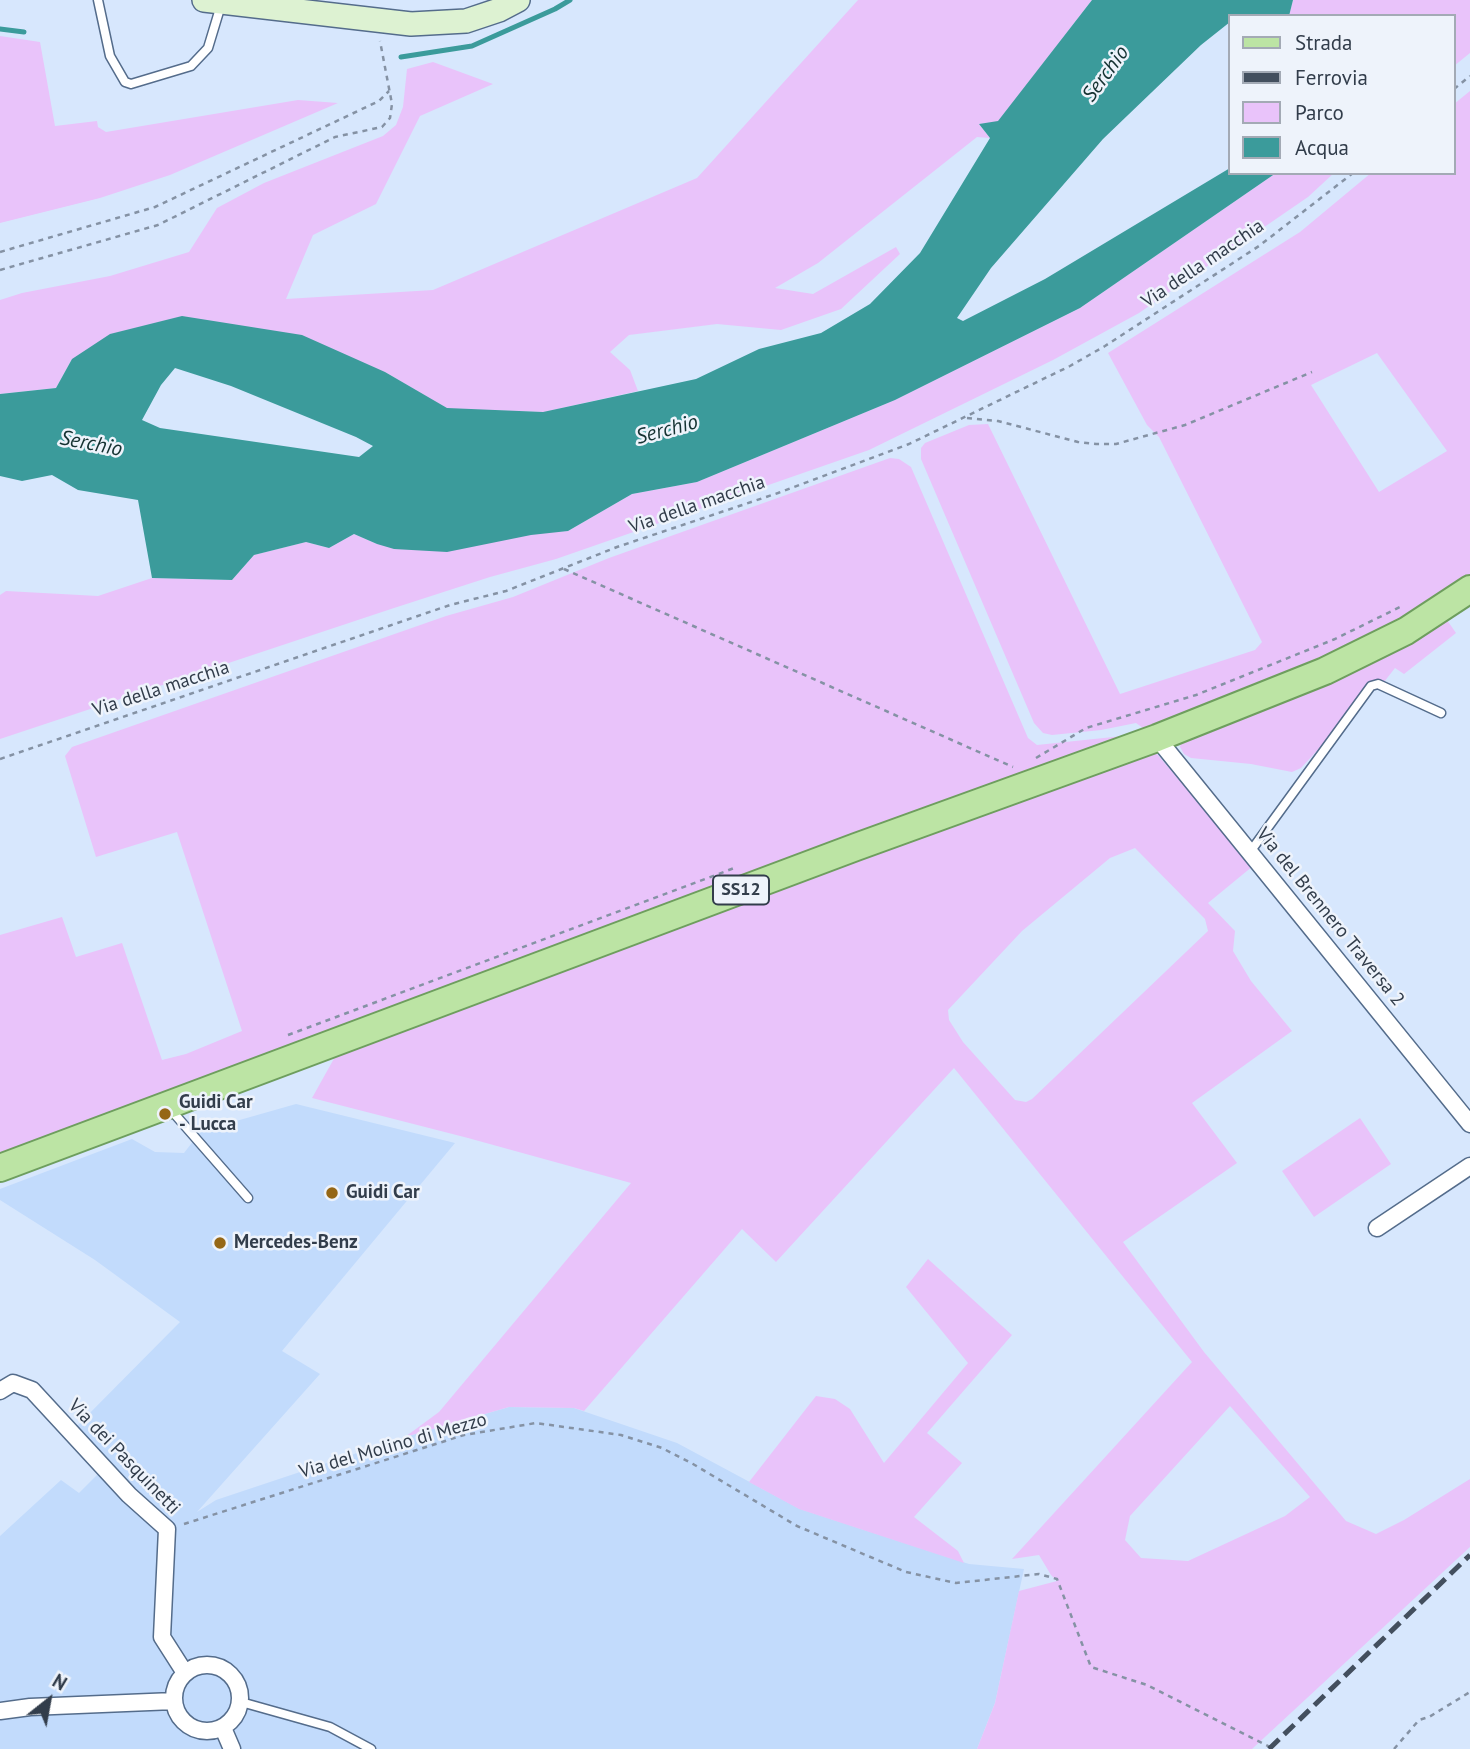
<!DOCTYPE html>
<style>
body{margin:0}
#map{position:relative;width:1470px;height:1749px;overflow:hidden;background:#d7e7fd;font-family:"PT Sans",sans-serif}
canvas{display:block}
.legend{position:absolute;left:1228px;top:14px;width:228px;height:161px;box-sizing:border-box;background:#eef3fb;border:2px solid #a3aab5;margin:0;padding:9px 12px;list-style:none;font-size:21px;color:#323d4b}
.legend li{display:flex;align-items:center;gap:14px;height:35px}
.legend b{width:35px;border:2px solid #a3aab5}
.north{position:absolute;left:14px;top:1665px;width:70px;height:70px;-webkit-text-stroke:5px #eef3fb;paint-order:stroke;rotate:31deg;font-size:19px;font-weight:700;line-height:28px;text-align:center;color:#323d4b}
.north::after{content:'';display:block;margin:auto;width:24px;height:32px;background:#323d4b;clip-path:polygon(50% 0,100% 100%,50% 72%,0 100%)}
</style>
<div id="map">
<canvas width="1470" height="1749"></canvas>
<ul class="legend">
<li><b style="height:9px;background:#bce4a4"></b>Strada</li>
<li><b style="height:9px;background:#434f5e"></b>Ferrovia</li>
<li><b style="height:19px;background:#e9c3fa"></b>Parco</li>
<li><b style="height:19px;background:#3b9b9b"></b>Acqua</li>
</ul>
<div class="north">N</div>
</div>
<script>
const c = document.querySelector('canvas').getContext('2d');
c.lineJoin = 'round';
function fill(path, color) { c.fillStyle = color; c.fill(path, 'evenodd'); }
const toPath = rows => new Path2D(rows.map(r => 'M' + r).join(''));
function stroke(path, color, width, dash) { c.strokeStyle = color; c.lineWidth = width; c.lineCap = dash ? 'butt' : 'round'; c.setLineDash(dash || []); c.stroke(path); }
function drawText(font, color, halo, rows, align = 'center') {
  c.font = font + ' "PT Sans",sans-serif'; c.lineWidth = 5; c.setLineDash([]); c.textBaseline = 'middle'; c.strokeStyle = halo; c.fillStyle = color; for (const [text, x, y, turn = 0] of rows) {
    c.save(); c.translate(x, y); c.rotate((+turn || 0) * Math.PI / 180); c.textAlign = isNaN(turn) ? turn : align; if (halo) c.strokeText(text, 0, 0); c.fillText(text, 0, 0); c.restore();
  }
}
const built = toPath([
 [296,1104,455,1143,282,1351,320,1374,197,1512,216,1500,405,1437,509,1407,574,1408,677,1443,800,1509,969,1564,1024,1569,995,1703,977,1749,0,1749,0,1536,61,1480,79,1493,107,1465,74,1429,180,1322,95,1260,0,1200,0,1189,132,1139,155,1152,184,1153,201,1131]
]);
const green = toPath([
 [858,0,1092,0,998,122,979,124,990,138,977,137,818,263,775,288,813,294,896,247,900,254,841,309,781,330,717,324,629,335,610,352,630,370,638,391,544,412,447,409,385,372,72,359,56,388,0,394,0,300,22,293,110,276,189,252,217,208,264,183,383,136,396,125,403,107,407,69,433,62,493,84,420,116,376,204,313,235,286,299,433,290,697,178],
 [1293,0,1470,0,1470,53,1454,66,1454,16,1289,16],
 [0,36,40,42,55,126,97,121,98,127,106,132,298,100,338,103,170,175,100,198,0,223],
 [1470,91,1470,578,1397,623,1313,664,1153,728,1143,728,1136,723,1101,730,1052,735,1043,733,1034,723,921,459,921,448,925,443,969,425,988,424,1120,694,1255,650,1262,642,1159,437,1147,425,1108,353,1300,232,1371,173,1454,173,1454,104],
 [1377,353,1447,451,1379,492,1311,385],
 [1276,173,1334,173,1308,197,1139,313,1053,360,869,450,556,559,490,577,394,608,0,739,0,595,6,591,98,596,152,578,232,580,254,555,306,542,329,548,354,534,377,544,568,531,632,494,697,482,895,400,1080,308],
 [890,458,899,459,911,467,1028,738,1037,745,1132,735,0,1155,0,935,62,917,76,957,122,943,162,1060,186,1054,242,1031,177,832,96,857,65,756,72,747,446,616,513,597,609,558],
 [1447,620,1456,633,1404,674,1395,668,1384,682,1373,683,1362,691,1338,728,1301,768,1292,772,1251,764,1191,758,1184,754,1180,747,1181,741],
 [1149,750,1156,753,1253,866,1208,903,1235,931,1233,951,1251,981,1292,1031,1192,1103,1237,1163,1123,1242,1204,1352,1346,1521,1376,1534,1404,1520,1470,1479,1470,1547,1252,1749,977,1749,995,1703,1019,1591,1057,1581,1051,1575,1039,1555,1012,1559,1192,1362,954,1068,776,1262,742,1229,584,1411,574,1408,509,1407,405,1437,439,1412,631,1183,468,1138,312,1098,336,1055],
 [1135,848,1205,919,1208,931,1032,1099,1026,1102,1015,1100,963,1042,949,1020,948,1010,1022,931,1110,858],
 [1230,1406,1310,1497,1285,1516,1188,1561,1141,1558,1125,1540,1130,1516],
 [1360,1118,1391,1164,1314,1217,1282,1171],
 [928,1259,1012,1335,927,1433,962,1463,914,1517,958,1551,964,1563,799,1509,749,1482,816,1396,835,1399,850,1409,884,1463,968,1363,906,1287]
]);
const water = toPath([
 [1092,0,1293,0,1289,16,1230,16,1230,22,1201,45,1103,139,991,268,957,318,963,321,1045,279,1230,168,1230,173,1276,173,1080,308,895,400,697,482,632,494,568,531,531,535,447,552,394,549,377,544,354,534,329,548,306,542,254,555,232,580,152,578,138,500,78,490,52,475,22,481,0,476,0,394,56,388,72,359,110,334,182,316,302,335,385,372,447,408,543,412,696,379,759,349,821,333,870,304,920,253,990,138,979,124,998,121],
 [175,368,231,386,356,437,373,446,359,457,160,428,142,420,161,385]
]);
const stream = toPath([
 [0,29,24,32],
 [401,57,472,46,555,9,570,0]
]);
const path = toPath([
 [1454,89,1470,76],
 [0,252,155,207,379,101,389,91],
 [0,270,158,225,335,137,382,127,390,118,392,104,380,41],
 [967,418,998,421,1078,442,1096,444,1116,444,1185,425,1312,372],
 [564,569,1013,767],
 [1036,758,1086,728,1196,695,1335,639,1400,607],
 [0,759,450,605,506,591,617,547,778,493,909,444,1070,366,1105,346,1259,246,1353,173],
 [288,1035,737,867],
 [184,1524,464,1435,536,1423,621,1435,662,1448,693,1464,797,1526,906,1572,956,1583,1039,1574,1057,1579,1091,1667,1147,1685,1274,1749],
 [1394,1749,1419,1720,1429,1717,1470,1692]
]);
const service = toPath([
 [98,0,110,56,125,82,131,84,191,66,208,48,221,5],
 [1250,852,1371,686,1378,684,1441,713],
 [171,1110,248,1198],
 [241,1702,330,1727,371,1749]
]);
const minor = toPath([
 [1157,738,1470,1124],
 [1377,1228,1470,1166],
 [0,1391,13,1383,32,1390,129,1495,167,1529,162,1637,185,1673],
 '174 1698a33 33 0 1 1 66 0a33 33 0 1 1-66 0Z',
 [0,1711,30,1707,174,1701],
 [223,1728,232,1749]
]);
const secondary = toPath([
 [204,0,411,24,466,21,499,10,518,0]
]);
const primary = toPath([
 [0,1168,856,847,1157,738,1325,671,1406,631,1470,589]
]);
const rail = toPath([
 [1269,1749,1470,1555]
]);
const markers = [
 [165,1114,7,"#956716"],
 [332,1193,7,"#956716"],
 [220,1243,7,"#956716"]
];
const shields = [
 [741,890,56]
];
const shieldNames = [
 ["SS12",741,890]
];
const streetNames = [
 ["Via della macchia",1203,264,-34],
 ["Via della macchia",697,505,-19],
 ["Via della macchia",161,689,-18],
 ["Via del Brennero Traversa 2",1330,917,51],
 ["Via del Molino di Mezzo",393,1446,-16],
 ["Via dei Pasquinetti",124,1457,46]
];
const poiNames = [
 ["Guidi Car",179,1103],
 ["- Lucca",179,1125],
 ["Guidi Car",346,1193],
 ["Mercedes-Benz",234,1243]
];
const waterNames = [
 ["Serchio",1106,74,-54],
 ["Serchio",667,430,-15],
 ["Serchio",91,444,11]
];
fill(built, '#c2dbfc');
fill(green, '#e9c3fa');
fill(water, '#3b9b9b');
stroke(stream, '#3b9b9b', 5);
stroke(service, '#546c8b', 11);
stroke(minor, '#546c8b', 19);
stroke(secondary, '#546c8b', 26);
stroke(primary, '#6e9e5e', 30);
stroke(path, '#8592a4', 2.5, [5, 5]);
stroke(service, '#fff', 8);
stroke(minor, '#fff', 16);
stroke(secondary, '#ddf2d2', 23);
stroke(primary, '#bce4a4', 26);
stroke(rail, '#434f5e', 5, [14, 7]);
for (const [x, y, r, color] of markers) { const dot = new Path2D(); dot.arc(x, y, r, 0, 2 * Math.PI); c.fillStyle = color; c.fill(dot); stroke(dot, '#eef3fb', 2.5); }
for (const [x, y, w] of shields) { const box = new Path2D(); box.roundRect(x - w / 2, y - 14.5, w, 29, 5); c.fillStyle = '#eef3fb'; c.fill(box); stroke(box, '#323d4b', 2); }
drawText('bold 18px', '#323d4b', null, shieldNames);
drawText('19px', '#323d4b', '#eef3fb', streetNames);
drawText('bold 19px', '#323d4b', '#eef3fb', poiNames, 'left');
drawText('italic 21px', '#153232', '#eef3fb', waterNames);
</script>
